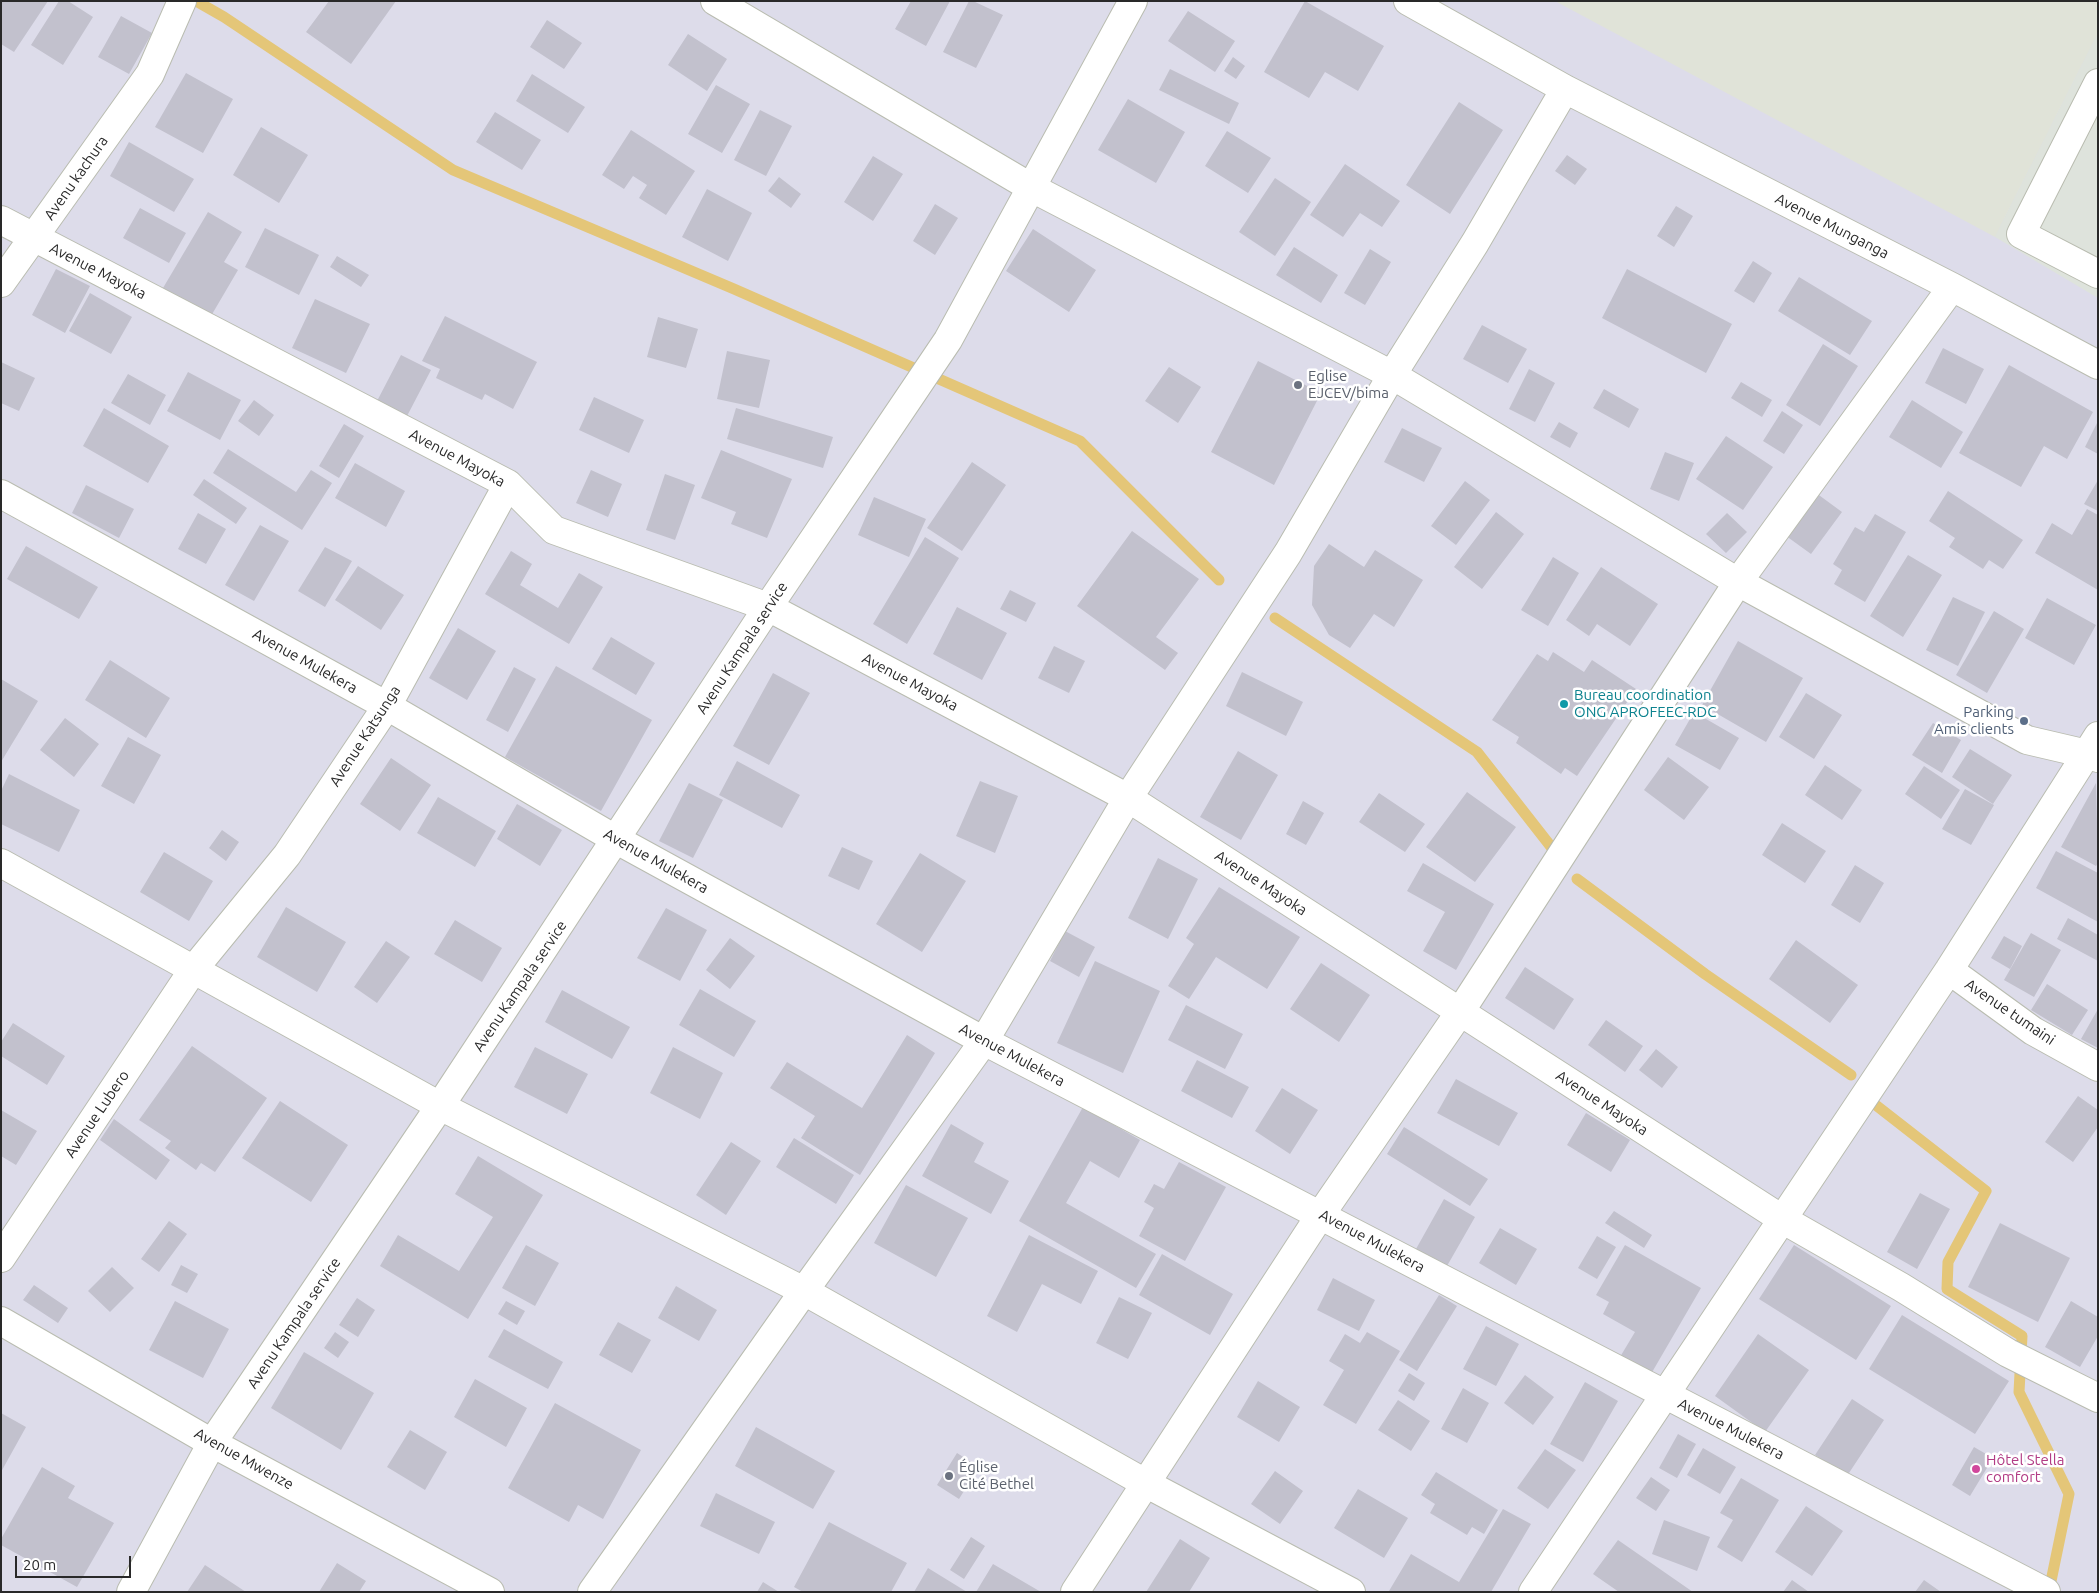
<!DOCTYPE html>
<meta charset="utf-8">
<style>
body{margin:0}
#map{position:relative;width:2099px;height:1593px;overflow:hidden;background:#dddcea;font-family:Ubuntu,sans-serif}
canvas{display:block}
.frame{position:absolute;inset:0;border:2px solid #292929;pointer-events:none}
.scale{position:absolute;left:15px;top:1556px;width:116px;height:22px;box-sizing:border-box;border:2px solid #292929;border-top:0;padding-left:6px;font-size:15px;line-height:18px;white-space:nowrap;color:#292929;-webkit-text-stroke:4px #fff;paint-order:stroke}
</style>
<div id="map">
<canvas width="2099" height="1593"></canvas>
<div class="frame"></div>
<div class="scale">20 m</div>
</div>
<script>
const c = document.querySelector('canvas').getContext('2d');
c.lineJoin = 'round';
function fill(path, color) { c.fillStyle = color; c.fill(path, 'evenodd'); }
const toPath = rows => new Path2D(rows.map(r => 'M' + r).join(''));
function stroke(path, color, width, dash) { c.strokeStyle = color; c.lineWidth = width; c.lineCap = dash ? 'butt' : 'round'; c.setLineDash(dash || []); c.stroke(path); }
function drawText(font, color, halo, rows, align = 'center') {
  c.font = font + ' Ubuntu,sans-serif'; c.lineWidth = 5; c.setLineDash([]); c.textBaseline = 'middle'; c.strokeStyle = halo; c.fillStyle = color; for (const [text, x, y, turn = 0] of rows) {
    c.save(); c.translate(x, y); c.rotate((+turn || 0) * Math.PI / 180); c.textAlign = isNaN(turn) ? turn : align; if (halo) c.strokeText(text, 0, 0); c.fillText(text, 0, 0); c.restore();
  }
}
const industrial = toPath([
 [2098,33,2098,298,1995,237]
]);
const airport = toPath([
 [1555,1,2098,1,2098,33,1995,237]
]);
const stream = toPath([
 [196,1,224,17,453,170,734,289,1080,441,1219,580],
 [1275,618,1477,752,1552,848],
 [1577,879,1705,974,1851,1075],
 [1877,1106,1986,1191,1948,1262,1947,1289,2022,1336,2019,1392,2069,1494,2050,1586,2051,1592]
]);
const building = toPath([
 [1,1,48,1,14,52,1,44],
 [59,1,68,1,93,17,63,65,31,45],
 [329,1,396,1,351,64,306,32],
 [911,1,950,1,926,46,895,29],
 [969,1,973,1,1003,15,976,68,943,52],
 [1305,1,1384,46,1358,91,1325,72,1309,98,1264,72],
 [1188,11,1235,41,1215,72,1168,41],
 [121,16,152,33,129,74,98,57],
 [547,20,582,43,564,69,530,47],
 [688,34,727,59,707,91,668,65],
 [1233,57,1245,66,1236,79,1224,71],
 [1170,69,1239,103,1229,124,1159,90],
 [186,73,233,99,203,153,155,127],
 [532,74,585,107,568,133,516,101],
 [716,85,750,104,722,153,688,134],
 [1128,99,1185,132,1156,183,1098,150],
 [1459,102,1503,130,1450,214,1406,185],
 [760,110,792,126,766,176,734,160],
 [495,112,541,140,522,170,476,142],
 [261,127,308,155,279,203,233,175],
 [631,130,695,171,666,215,639,198,647,185,633,176,624,189,602,175],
 [1227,131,1271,158,1248,193,1205,166],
 [129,142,194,179,174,212,110,176],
 [1567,155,1587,169,1575,185,1555,171],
 [873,156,903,174,873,221,844,202],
 [1345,164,1400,201,1382,227,1360,213,1343,237,1310,215],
 [779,177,801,194,791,208,768,191],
 [1275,178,1311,202,1275,256,1239,232],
 [707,189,752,213,728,261,682,237],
 [935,204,958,218,935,255,913,241],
 [1676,206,1693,216,1674,247,1657,236],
 [140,208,186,233,169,263,123,238],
 [208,212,242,232,224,262,238,270,211,316,163,288],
 [265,228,319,255,299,295,245,267],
 [1033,229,1096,270,1069,312,1006,271],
 [1294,247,1338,275,1321,303,1276,275],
 [1370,249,1391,262,1365,305,1344,293],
 [337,256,369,275,361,287,330,267],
 [1753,261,1772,273,1754,303,1734,291],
 [56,269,90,286,65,333,32,315],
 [1627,269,1732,324,1706,373,1602,318],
 [1799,277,1872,321,1850,355,1778,311],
 [90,293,132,317,111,354,69,331],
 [315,299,370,324,346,373,292,348],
 [445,316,537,362,513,409,485,394,482,400,436,378,440,369,422,361],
 [658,317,698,329,686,368,647,357],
 [1482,325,1527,349,1508,383,1463,359],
 [1823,344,1858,366,1820,426,1786,405],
 [1943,348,1984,369,1966,404,1925,383],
 [727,351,770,360,759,408,717,399],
 [401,355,431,370,406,418,376,403],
 [1258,361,1321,393,1274,485,1211,452],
 [1,362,35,378,19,411,1,403],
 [2009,365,2093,412,2067,459,2044,446,2021,487,1959,453],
 [1169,367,1201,387,1178,423,1145,401],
 [1529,369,1555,383,1535,422,1509,409],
 [188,372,241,400,220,440,167,411],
 [128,374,166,395,150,425,111,403],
 [1741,382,1772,400,1762,417,1731,398],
 [1604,389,1639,409,1629,428,1593,408],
 [594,397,644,420,629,453,579,430],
 [254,400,274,415,259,436,238,421],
 [1912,400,1963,432,1941,468,1889,437],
 [104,408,169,446,148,483,83,446],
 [736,408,833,437,823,468,727,439],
 [1782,411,1803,425,1784,454,1763,441],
 [2098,421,2098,454,2085,447],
 [1559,422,1578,433,1570,448,1550,437],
 [344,424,364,436,339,478,319,466],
 [1402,428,1442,448,1424,482,1384,462],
 [1726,436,1773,467,1743,510,1696,479],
 [228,449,296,492,311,470,332,483,302,530,213,473],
 [721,450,792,479,767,538,731,524,736,512,701,498],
 [1665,452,1694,463,1679,501,1650,489],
 [972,462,1006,485,962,551,927,528],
 [355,463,405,491,386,527,335,498],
 [591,470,622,484,608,517,576,503],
 [665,474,695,485,675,540,646,530],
 [204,479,247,508,236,524,193,495],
 [2098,480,2098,511,2084,504],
 [1465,481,1490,500,1456,545,1431,526],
 [86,485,134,509,119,538,72,513],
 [1812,490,1842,512,1811,554,1782,533],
 [1948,491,2023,540,2003,569,1989,560,1983,569,1949,547,1955,538,1929,521],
 [874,497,926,519,909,557,858,535],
 [2087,509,2098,515,2098,590,2035,553,2052,523,2072,535],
 [1496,512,1524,534,1482,589,1454,567],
 [198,513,226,529,206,564,178,549],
 [1727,513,1747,532,1726,553,1706,534],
 [1875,514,1906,532,1865,602,1834,584,1842,570,1833,564,1855,527,1864,532],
 [260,525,289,541,254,601,225,585],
 [1132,531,1199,579,1156,637,1178,653,1165,670,1077,606],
 [925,537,959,558,907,644,873,624],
 [1329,544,1364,567,1375,550,1423,580,1394,627,1374,614,1350,648,1329,635,1312,605,1314,566],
 [26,546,98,587,79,619,7,579],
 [325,547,352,561,325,607,298,591],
 [511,551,532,564,520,585,558,608,579,573,603,587,569,644,485,594],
 [1908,555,1942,575,1903,637,1870,616],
 [1553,557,1579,573,1548,626,1521,610],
 [358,566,404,595,381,630,335,600],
 [1601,567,1658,604,1630,646,1597,624,1589,636,1566,620],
 [1010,590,1036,603,1026,622,1000,609],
 [1953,597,1985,612,1958,666,1926,650],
 [2047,598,2096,625,2074,665,2025,638],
 [957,607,1007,633,982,680,933,654],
 [1994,611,2024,629,1987,693,1956,675],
 [458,628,496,651,467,700,429,678],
 [611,637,655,663,636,695,592,669],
 [1738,641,1803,678,1766,742,1702,705],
 [1054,646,1085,661,1069,693,1038,678],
 [1553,652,1584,672,1592,660,1636,689,1577,776,1565,768,1561,774,1516,743,1519,737,1492,720,1537,654,1548,661],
 [110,660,170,698,146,738,85,700],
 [556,666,652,720,601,811,505,757],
 [514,667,536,679,508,732,486,720],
 [1242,672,1303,702,1286,736,1226,706],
 [773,673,810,693,769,765,733,746],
 [1,679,38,701,1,762],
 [1806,693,1842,715,1814,759,1779,737],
 [1694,712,1739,738,1720,770,1675,745],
 [65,718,99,744,74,777,40,750],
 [1933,723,1961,740,1942,773,1912,755],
 [128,737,161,755,134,804,101,786],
 [1970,749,2012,775,1993,804,1952,777],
 [1238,751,1278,775,1241,840,1200,817],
 [1668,757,1709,787,1684,820,1644,790],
 [391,758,431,785,400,831,360,804],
 [737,761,800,795,782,828,719,795],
 [1825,765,1862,790,1842,820,1805,795],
 [1924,766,1960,790,1941,819,1905,794],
 [9,774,80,810,59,852,1,824,1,791],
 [980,781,1018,796,995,853,956,836],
 [689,783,723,800,693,858,659,841],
 [2096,783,2098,863,2096,866,2061,847],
 [1965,789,1994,805,1971,845,1942,829],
 [1467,792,1516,827,1475,882,1426,847],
 [1379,793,1425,824,1405,852,1359,822],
 [438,797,496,831,475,867,417,833],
 [1303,801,1324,813,1306,845,1286,834],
 [517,804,562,830,540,866,497,839],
 [1782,823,1826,851,1805,883,1762,855],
 [222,830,239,842,226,861,209,848],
 [842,847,873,861,859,890,828,876],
 [2056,851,2098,873,2098,922,2036,888],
 [164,852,213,881,189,921,140,892],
 [920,853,966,881,922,952,876,924],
 [1158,858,1198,879,1168,939,1128,918],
 [1423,863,1494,904,1456,970,1423,951,1445,912,1407,891],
 [1855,865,1884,883,1860,923,1831,905],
 [1219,887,1300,937,1267,989,1216,957,1189,999,1168,986,1194,944,1186,938],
 [286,907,346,942,317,992,257,957],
 [666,908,707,930,680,981,637,958],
 [2068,918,2098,935,2098,961,2057,939],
 [455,920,502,948,482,982,434,954],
 [1065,931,1095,947,1079,977,1050,961],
 [2031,933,2061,950,2034,997,2004,980],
 [2004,936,2022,946,2010,969,1991,958],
 [730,938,755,956,730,989,706,970],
 [1796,940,1858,985,1830,1023,1769,979],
 [386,941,410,957,377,1003,354,987],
 [1095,961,1160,991,1123,1073,1057,1043],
 [1321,963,1370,995,1339,1042,1290,1009],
 [1525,967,1574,999,1554,1030,1505,998],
 [2047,984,2088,1010,2072,1035,2031,1010],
 [700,989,756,1021,734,1057,679,1025],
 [562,990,630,1027,612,1059,545,1022],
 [1186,1005,1243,1034,1225,1069,1168,1040],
 [2098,1009,2098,1048,2081,1039],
 [1606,1020,1643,1046,1625,1072,1588,1045],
 [13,1023,65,1056,47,1085,1,1056,1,1042],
 [907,1035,935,1053,860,1175,801,1138,815,1116,770,1088,787,1062,862,1108],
 [192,1046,267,1098,215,1172,201,1163,196,1170,165,1148,171,1141,139,1120],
 [535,1047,588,1074,567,1114,514,1087],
 [673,1047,723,1073,700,1119,650,1093],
 [1656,1049,1678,1067,1662,1088,1639,1070],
 [1197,1060,1249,1087,1232,1118,1181,1091],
 [1456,1079,1518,1113,1499,1146,1437,1113],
 [1282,1088,1318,1110,1290,1154,1255,1131],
 [2078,1096,2098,1110,2098,1127,2073,1162,2045,1142],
 [280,1101,348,1145,311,1202,242,1158],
 [1083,1107,1140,1140,1119,1178,1090,1161,1066,1203,1156,1254,1136,1288,1019,1221],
 [1,1110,37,1131,16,1165,1,1156],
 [1586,1113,1630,1140,1611,1172,1567,1145],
 [114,1119,170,1160,156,1180,100,1140],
 [951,1124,984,1143,974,1162,1009,1181,991,1214,922,1176],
 [1404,1127,1488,1179,1470,1206,1387,1154],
 [794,1138,854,1175,836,1204,776,1167],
 [731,1142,761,1161,726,1215,696,1195],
 [478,1156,543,1195,468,1319,380,1266,398,1235,459,1271,493,1217,455,1194],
 [1179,1162,1226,1187,1185,1261,1139,1236,1154,1208,1144,1202,1154,1184,1164,1189],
 [906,1185,968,1218,936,1277,874,1243],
 [1920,1193,1950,1209,1917,1269,1887,1252],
 [1444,1199,1475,1217,1447,1266,1416,1249],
 [1614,1211,1652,1235,1644,1248,1605,1223],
 [169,1221,187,1234,159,1272,141,1259],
 [2000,1223,2070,1258,2038,1322,1968,1287],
 [1500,1228,1537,1249,1516,1285,1479,1263],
 [1029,1235,1098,1271,1081,1304,1042,1284,1017,1332,987,1316],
 [1597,1236,1616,1247,1597,1279,1578,1268],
 [526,1245,559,1263,535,1306,502,1288],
 [1625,1245,1701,1288,1651,1374,1620,1357,1635,1332,1603,1314,1609,1302,1596,1295],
 [1794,1245,1891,1306,1856,1360,1759,1299],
 [1162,1254,1233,1294,1210,1335,1139,1295],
 [181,1265,198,1274,187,1293,171,1285],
 [112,1267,134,1288,110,1312,88,1291],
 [1333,1278,1375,1300,1359,1331,1317,1310],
 [34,1285,68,1308,58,1323,23,1300],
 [676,1286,717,1310,699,1341,658,1318],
 [1439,1295,1457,1306,1417,1371,1399,1360],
 [1119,1297,1152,1313,1128,1359,1096,1343],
 [357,1298,375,1310,358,1337,339,1325],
 [175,1301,229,1329,203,1378,149,1350],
 [506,1301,525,1311,517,1325,498,1314],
 [2071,1301,2098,1317,2098,1336,2080,1367,2045,1347],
 [1902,1315,2009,1381,1975,1434,1869,1369],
 [618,1322,651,1340,632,1373,599,1355],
 [1486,1326,1519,1344,1496,1386,1463,1369],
 [504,1329,563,1362,548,1389,488,1357],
 [335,1332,349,1342,338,1358,324,1348],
 [1367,1332,1400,1351,1356,1424,1323,1405,1344,1370,1329,1361,1345,1334,1360,1343],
 [1758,1334,1809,1370,1765,1432,1715,1396],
 [304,1352,374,1393,341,1450,271,1408],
 [1409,1373,1425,1383,1414,1401,1398,1391],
 [1525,1375,1554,1397,1533,1425,1504,1403],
 [475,1379,527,1408,506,1447,454,1417],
 [1258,1381,1300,1407,1279,1442,1237,1417],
 [1585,1382,1618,1401,1583,1462,1550,1444],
 [1463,1388,1489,1403,1467,1443,1441,1429],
 [1852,1399,1884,1420,1847,1476,1815,1455],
 [1398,1400,1430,1421,1411,1451,1378,1430],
 [555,1403,641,1450,603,1519,578,1505,569,1522,508,1488],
 [1,1413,26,1427,1,1472],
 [756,1427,835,1471,813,1509,735,1466],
 [410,1430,447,1452,425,1490,387,1467],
 [1678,1434,1696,1444,1677,1478,1659,1468],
 [1974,1447,1993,1458,1970,1496,1952,1485],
 [1703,1448,1736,1467,1720,1494,1687,1475],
 [1545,1449,1576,1470,1548,1509,1517,1488],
 [957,1453,979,1467,959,1499,937,1485],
 [42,1467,75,1486,68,1498,114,1523,77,1587,1,1545,1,1539],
 [1275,1471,1303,1491,1280,1524,1251,1504],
 [1436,1472,1498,1510,1484,1534,1472,1527,1467,1535,1430,1513,1435,1504,1421,1495],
 [1651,1477,1670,1490,1656,1511,1636,1498],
 [1741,1478,1779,1500,1742,1562,1717,1547,1733,1520,1720,1513],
 [1358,1489,1408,1518,1384,1558,1334,1528],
 [716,1493,775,1522,759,1554,700,1526],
 [1806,1506,1843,1531,1812,1576,1775,1552],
 [1503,1509,1531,1524,1491,1592,1389,1591,1411,1554,1459,1582],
 [1664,1520,1710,1537,1697,1571,1652,1554],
 [829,1522,907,1563,891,1592,803,1592,794,1587],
 [971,1537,985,1546,964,1579,950,1570],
 [1180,1539,1210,1558,1189,1592,1146,1592],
 [1618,1540,1693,1592,1619,1592,1593,1574],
 [337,1563,366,1581,359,1592,319,1592],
 [993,1564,1041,1592,976,1592],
 [205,1565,246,1592,187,1592],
 [928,1568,967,1592,914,1592],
 [1792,1580,1809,1592,1783,1592],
 [1924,1580,1941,1592,1915,1592],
 [763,1582,779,1592,757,1592]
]);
const minor = toPath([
 [715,1,1032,188,1392,375,1738,582,2027,740,2087,754,2098,758],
 [1408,1,1565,89,1952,287,2098,365],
 [2098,83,2021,234,2098,274],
 [1,220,508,484,554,530,768,607,1128,798,1782,1219,1901,1287,2008,1353,2098,1398],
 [1,283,150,74,182,1],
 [1,494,387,706,617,840,984,1041,2046,1592],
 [1,863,440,1106,804,1291,1147,1484,1351,1592],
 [1949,970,2033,1031,2098,1067],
 [1,1258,193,970,287,855,387,706,508,484],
 [1,1321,212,1443,490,1592],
 [131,1592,212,1443,440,1106,768,607,948,340,1133,1],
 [592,1592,804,1291,984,1041,1128,798,1288,553,1392,375,1475,243,1565,89],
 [1075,1592,1321,1214,1460,1012,1738,582,1952,287],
 [1533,1592,1949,970,2098,736]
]);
const markers = [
 [1298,385,5,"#6b7280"],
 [1564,704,5,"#0f9aa8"],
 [2024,721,5,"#5c6f8a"],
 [1976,1469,5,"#d1479c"],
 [949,1476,5,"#6b7280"]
];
const streetNames = [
 ["Avenu kachura",76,178,-55],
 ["Avenue Munganga",1832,226,27],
 ["Avenue Mayoka",98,271,27],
 ["Avenue Mayoka",457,458,28],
 ["Avenu Kampala service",742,648,-57],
 ["Avenue Mulekera",305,661,29],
 ["Avenue Mayoka",910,682,28],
 ["Avenue Katsunga",365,736,-57],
 ["Avenue Mulekera",656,861,29],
 ["Avenue Mayoka",1261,883,33],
 ["Avenu Kampala service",520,986,-56],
 ["Avenue tumaini",2010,1012,34],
 ["Avenue Mulekera",1012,1055,28],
 ["Avenue Mayoka",1602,1103,33],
 ["Avenue Lubero",97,1114,-56],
 ["Avenue Mulekera",1372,1241,28],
 ["Avenu Kampala service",294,1323,-56],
 ["Avenue Mulekera",1731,1429,27],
 ["Avenue Mwenze",244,1459,29]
];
const worshipNames = [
 ["Eglise",1308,376],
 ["EJCEV/bima",1308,393],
 ["Église",959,1467],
 ["Cité Bethel",959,1484]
];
const cultureNames = [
 ["Bureau coordination",1574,695],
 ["ONG APROFEEC-RDC",1574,712]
];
const serviceNames = [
 ["Parking",2014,712],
 ["Amis clients",2014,729]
];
const hotelNames = [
 ["Hôtel Stella",1986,1460],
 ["comfort",1986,1477]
];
fill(industrial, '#dee3dc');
fill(airport, '#e0e3d8');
stroke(stream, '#e4c678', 11);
fill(building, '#c2c1cd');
stroke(minor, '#b9bcb0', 30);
stroke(minor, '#fff', 28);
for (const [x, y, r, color] of markers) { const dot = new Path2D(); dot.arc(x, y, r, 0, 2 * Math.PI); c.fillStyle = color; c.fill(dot); stroke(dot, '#fff', 2); }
drawText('15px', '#292929', '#fff', streetNames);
drawText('15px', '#5b616d', '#fff', worshipNames, 'left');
drawText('15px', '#0d838f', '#fff', cultureNames, 'left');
drawText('15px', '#4e5e75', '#fff', serviceNames, 'right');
drawText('15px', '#b23c85', '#fff', hotelNames, 'left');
</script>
